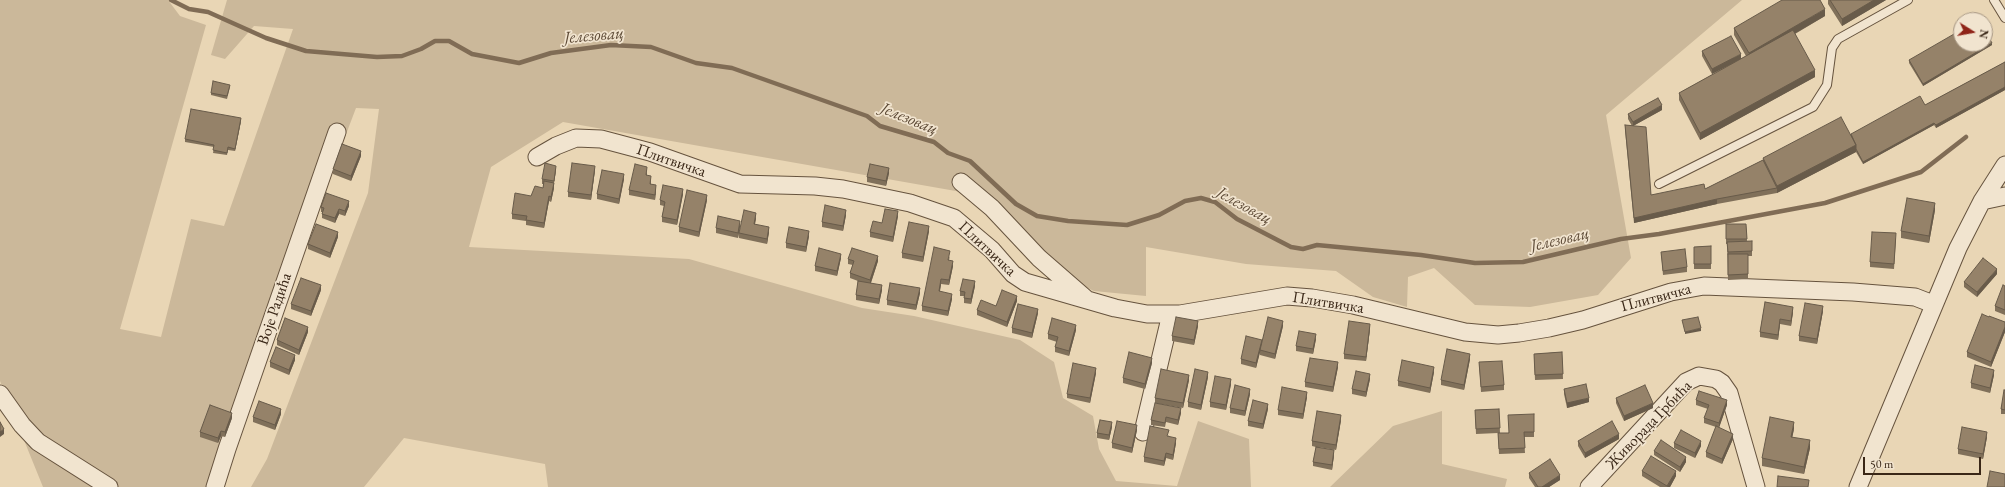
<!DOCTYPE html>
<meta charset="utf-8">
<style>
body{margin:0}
#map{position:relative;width:2005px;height:487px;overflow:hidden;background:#e9d6b5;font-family:"EB Garamond",serif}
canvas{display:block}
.north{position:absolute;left:1953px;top:12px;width:40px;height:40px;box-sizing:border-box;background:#f1e4cf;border:1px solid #a89885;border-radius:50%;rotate:101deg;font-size:11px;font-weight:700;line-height:16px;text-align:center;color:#3a2717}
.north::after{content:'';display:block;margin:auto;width:14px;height:18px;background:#8f2418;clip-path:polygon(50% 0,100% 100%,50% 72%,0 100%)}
.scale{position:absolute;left:1863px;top:457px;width:118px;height:18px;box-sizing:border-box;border:2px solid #3a2717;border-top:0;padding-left:5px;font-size:12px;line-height:14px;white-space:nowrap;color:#3a2717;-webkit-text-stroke:3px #f1e4cf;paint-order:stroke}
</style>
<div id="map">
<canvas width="2005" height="487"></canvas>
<div class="north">N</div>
<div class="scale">50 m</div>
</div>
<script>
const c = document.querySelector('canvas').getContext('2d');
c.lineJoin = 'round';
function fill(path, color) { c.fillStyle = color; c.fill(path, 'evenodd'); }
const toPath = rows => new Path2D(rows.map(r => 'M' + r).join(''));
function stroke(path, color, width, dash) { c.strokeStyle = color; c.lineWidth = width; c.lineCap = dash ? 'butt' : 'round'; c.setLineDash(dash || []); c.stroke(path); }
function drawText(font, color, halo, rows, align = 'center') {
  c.font = font + ' "EB Garamond",serif'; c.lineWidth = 3.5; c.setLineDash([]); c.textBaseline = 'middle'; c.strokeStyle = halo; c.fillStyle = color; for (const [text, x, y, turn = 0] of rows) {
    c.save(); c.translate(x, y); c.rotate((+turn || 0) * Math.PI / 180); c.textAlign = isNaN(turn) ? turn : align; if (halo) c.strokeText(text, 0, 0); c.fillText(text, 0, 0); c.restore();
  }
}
const green = toPath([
 [0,0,168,0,180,16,206,25,120,329,161,337,191,219,224,226,293,29,254,26,225,59,211,55,227,0,1742,0,1606,115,1631,258,1598,295,1530,307,1475,305,1434,268,1408,277,1407,307,1373,297,1336,271,1246,264,1146,247,1146,296,1094,291,1036,264,967,193,563,122,491,167,469,247,689,259,862,308,914,316,1020,340,1054,362,1063,398,1093,416,1099,449,1116,481,1177,486,1198,421,1249,439,1251,487,548,487,545,464,404,438,364,487,251,487,267,459,368,193,379,109,356,108,212,487,43,487,0,381],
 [1442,411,1442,464,1507,479,1505,487,1330,487,1393,426]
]);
const stream = toPath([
 [171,0,189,9,208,12,266,38,306,51,377,57,402,56,421,49,435,41,449,41,472,54,519,63,551,53,611,45,651,47,696,63,732,68,867,116,880,126,934,142,948,153,970,161,1016,204,1037,216,1068,221,1127,225,1159,215,1185,201,1201,198,1215,202,1237,219,1291,247,1303,249,1317,245,1421,255,1475,263,1523,262,1621,239,1659,234,1825,203,1921,172,1966,137]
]);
const lane = toPath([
 [1994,0,2005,18],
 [1659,184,1813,107,1827,85,1832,48,1838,39,1908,0]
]);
const street = toPath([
 [537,157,556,146,576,138,601,139,650,152,740,184,815,186,843,189,910,203,954,218,992,250,1013,274,1025,282,1115,308,1147,314,1180,314,1287,296,1312,298,1353,305,1465,332,1498,335,1519,333,1549,328,1583,320,1671,292,1704,286,1853,292,1915,297,1933,304],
 [961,182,992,208,1039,258,1085,298],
 [1982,201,2005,196],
 [0,394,22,425,38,442,109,487],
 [1143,432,1171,314],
 [215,487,227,449,337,132],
 [1589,487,1686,382,1699,376,1716,379,1722,383,1729,393,1756,487],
 [1858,487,1958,248,1982,201,2005,165]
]);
const wall = toPath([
 [1828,0,1886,0,1842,26,1828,4],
 [1825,16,1795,34,1815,77,1700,140,1679,100,1679,93,1746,56,1734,35,1734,28],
 [1992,45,1923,86,1909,63,1909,60],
 [1702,51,1741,59,1712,74,1702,56],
 [2005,62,2005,90,1936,128,1934,125,1863,164,1856,152,1777,193,1717,204,1634,223,1625,130,1625,125,1632,126,1628,119,1628,114,1662,110,1633,126,1651,195,1705,189,1763,160,1763,158,1851,134,1925,105],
 [230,87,227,99,211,95,211,93],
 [241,121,235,151,228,150,227,155,213,153,214,147,185,142,185,139],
 [361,156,351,181,333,174,333,169],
 [556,170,554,183,554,188,551,202,549,201,544,228,526,225,526,221,512,219,512,214,531,196,543,188,543,184,542,184,542,179],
 [595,170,591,200,568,197,568,192],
 [647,172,647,175,651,181,651,184,656,190,655,200,629,195,629,190],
 [889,173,886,186,867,182,867,177],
 [624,179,619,204,597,199,597,194],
 [683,194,677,225,662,222,662,217,664,206,660,205,660,200],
 [707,200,699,237,679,232,679,227],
 [349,206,345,216,339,214,335,223,322,218,322,212,321,212,321,207],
 [1935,210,1929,243,1901,238,1901,231],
 [846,215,843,231,822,227,822,222],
 [898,216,893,242,870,237,870,232,882,223],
 [756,218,755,224,769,232,767,244,739,238,739,233],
 [1726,224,1746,224,1747,241,1752,241,1752,256,1748,256,1748,279,1728,280,1727,244,1726,244],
 [740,226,738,238,716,233,716,228],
 [929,231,923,262,902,258,902,253],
 [809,236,806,252,786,248,786,243],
 [338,237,330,258,308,249,308,244],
 [1896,238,1894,269,1870,267,1870,262],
 [1711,246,1711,269,1694,269,1694,247],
 [1661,252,1687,267,1687,272,1663,275],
 [950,256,949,260,953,266,949,285,941,284,940,291,952,299,948,316,922,311,922,306],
 [841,258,837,276,815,271,815,266],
 [848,259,878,261,871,283,882,290,879,304,856,300,856,295,858,281,850,278,850,273,853,265,848,264],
 [1997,274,1977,297,1964,287,1964,282],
 [975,286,971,304,964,303,964,296,960,296,960,291],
 [2005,286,2005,315,1995,311,1995,306],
 [321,290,311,316,291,309,291,304],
 [920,293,916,310,887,305,887,300],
 [1017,301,1007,327,977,315,977,310],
 [1765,302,1793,312,1791,326,1780,324,1778,340,1760,337,1760,332],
 [1823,311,1817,344,1799,341,1799,336],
 [1038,313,1032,338,1012,333,1012,328],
 [1989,317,2005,322,2005,332,1991,367,1967,357,1967,352],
 [1198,326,1194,345,1172,341,1172,336],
 [1283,326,1275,359,1260,355,1260,351,1256,368,1241,364,1241,359],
 [1370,329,1366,361,1344,359,1344,354],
 [1076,330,1069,356,1055,352,1055,347,1057,342,1048,339,1048,334],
 [308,332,299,355,277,345,277,340],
 [1316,339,1313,354,1296,351,1296,346],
 [1562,352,1563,379,1535,380,1534,354],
 [1470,359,1464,390,1441,385,1441,380],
 [295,360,289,375,270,367,270,362],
 [1479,362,1504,385,1504,390,1481,392],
 [1152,363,1145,389,1123,383,1123,378],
 [1338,367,1333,392,1305,387,1305,382],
 [1434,372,1430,393,1398,386,1398,381],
 [1096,373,1090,403,1067,398,1067,394],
 [1994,375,1990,393,1971,388,1971,383],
 [1208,377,1201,410,1188,407,1188,402],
 [1370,379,1366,397,1352,394,1352,389],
 [1189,380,1183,408,1155,403,1155,398],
 [1231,384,1226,410,1210,407,1210,402],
 [1564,389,1589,402,1567,408,1564,394],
 [2005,390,2005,414,2001,414,2001,409],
 [1250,394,1245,416,1230,413,1230,408],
 [1307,397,1303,419,1278,415,1278,410],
 [1616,398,1653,408,1624,421,1616,403],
 [1696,400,1727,405,1719,427,1733,439,1722,464,1706,457,1706,452,1716,427,1704,423,1704,418,1708,409,1696,405],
 [1268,409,1263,429,1248,426,1248,421],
 [1499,409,1500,433,1508,433,1534,414,1534,437,1524,437,1525,453,1499,454,1498,433,1476,434,1475,410],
 [1181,413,1178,425,1166,422,1165,427,1151,425,1151,420],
 [281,414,275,430,253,422,253,417],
 [232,418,225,437,221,436,218,443,200,437,200,432],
 [1341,420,1336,450,1318,447,1334,455,1332,470,1313,466,1313,462,1316,447,1312,446,1312,441],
 [1112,427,1109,440,1097,438,1097,433],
 [1794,429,1792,437,1810,448,1804,474,1762,466,1762,458],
 [1137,430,1132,453,1112,448,1112,443],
 [1169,435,1168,437,1176,443,1173,460,1166,458,1164,466,1144,462,1144,457],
 [1987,437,1983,459,1958,454,1958,449],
 [1619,439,1585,458,1578,446,1578,441],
 [1674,443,1701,446,1695,458,1674,448],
 [1654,451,1686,462,1680,472,1654,455],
 [1642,471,1676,476,1670,487,1660,487,1642,476],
 [1529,473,1560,480,1549,487,1535,487,1529,478]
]);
const shadedWall = toPath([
 [1874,0,1886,0,1842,26,1842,19],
 [1825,9,1825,16,1749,60,1749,53],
 [1992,43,1992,45,1923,86,1923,84],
 [1741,54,1741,59,1712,74,1712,69],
 [1815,70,1815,77,1700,140,1700,133],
 [2005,87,2005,90,1936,128,1936,125],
 [1662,105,1662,110,1633,126,1633,122],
 [241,118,241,121,235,151,235,149],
 [1934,123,1934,125,1863,164,1863,162],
 [1856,145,1856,152,1777,193,1777,186],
 [361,151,361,156,351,181,351,176],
 [556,166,556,170,554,183,554,188,551,202,551,197,554,185,554,181],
 [595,166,595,170,591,200,591,195],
 [889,168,889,173,886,186,886,181],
 [624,174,624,179,619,204,619,199],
 [656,185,656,190,655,200,655,195],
 [683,189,683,194,677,225,677,220],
 [707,195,707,200,699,237,699,232],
 [549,196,549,201,544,228,544,223],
 [1717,199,1717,204,1634,223,1634,218],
 [349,201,349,206,345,216,345,211],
 [1935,203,1935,210,1929,243,1929,236],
 [339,209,339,214,335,223,335,218],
 [846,210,846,215,843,231,843,226],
 [898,211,898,216,893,242,893,237],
 [756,213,756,218,754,229,754,224],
 [740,221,740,226,738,238,738,233],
 [929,226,929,231,923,262,923,257],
 [769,227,769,232,767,244,767,239],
 [809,231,809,236,806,252,806,247],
 [338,232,338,237,330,258,330,253],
 [841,254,841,258,837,276,837,271],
 [878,256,878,261,870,285,870,280],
 [953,261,953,266,949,285,949,280],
 [1997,269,1997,274,1977,297,1977,292],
 [941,279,941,284,939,296,939,291],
 [975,281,975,286,971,304,971,299],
 [321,285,321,290,311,316,311,311],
 [882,285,882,290,879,304,879,299],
 [920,288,920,293,916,310,916,305],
 [952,294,952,299,948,316,948,311],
 [1017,296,1017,301,1007,327,1007,322],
 [1823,306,1823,311,1817,344,1817,339],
 [1793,307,1793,312,1791,326,1791,321],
 [1038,309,1038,313,1032,338,1032,333],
 [1780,319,1780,324,1778,340,1778,335],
 [1198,321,1198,326,1194,345,1194,340],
 [1283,321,1283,326,1275,359,1275,354],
 [1370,324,1370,329,1366,361,1366,357],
 [1076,325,1076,330,1069,356,1069,351],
 [308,327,308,332,299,355,299,350],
 [2005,327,2005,332,1991,367,1991,362],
 [1701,328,1701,331,1685,334,1685,332],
 [1316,334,1316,339,1313,354,1313,349],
 [1262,340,1262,345,1256,368,1256,363],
 [1470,354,1470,359,1464,390,1464,385],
 [295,355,295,360,289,375,289,370],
 [1152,358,1152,363,1145,389,1145,384],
 [1338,362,1338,367,1333,392,1333,387],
 [1434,367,1434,372,1430,393,1430,388],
 [1096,368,1096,373,1090,403,1090,398],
 [1994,370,1994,375,1990,393,1990,388],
 [1208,372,1208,377,1201,410,1201,405],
 [1370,374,1370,379,1366,397,1366,392],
 [1189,375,1189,380,1183,408,1183,403],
 [1231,379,1231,384,1226,410,1226,405],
 [1250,389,1250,394,1245,416,1245,411],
 [1307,392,1307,397,1303,419,1303,414],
 [1589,398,1589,402,1567,408,1567,403],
 [1727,400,1727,405,1719,428,1719,423],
 [1653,403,1653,408,1624,421,1624,416],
 [1268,404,1268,409,1263,429,1263,424],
 [1181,408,1181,413,1178,425,1178,420],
 [281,409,281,414,275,430,275,425],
 [232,413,232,418,225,437,225,432],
 [1341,415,1341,420,1336,450,1336,445],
 [1112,422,1112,427,1109,440,1109,435],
 [1794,422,1794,429,1791,444,1791,437],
 [1137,425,1137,430,1132,453,1132,448],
 [4,429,4,434,0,437,0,432],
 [221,431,221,436,218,443,218,438],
 [1987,432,1987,437,1983,459,1983,454],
 [1619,434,1619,439,1585,458,1585,453],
 [1733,434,1733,439,1722,464,1722,459],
 [1176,438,1176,443,1173,460,1173,455],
 [1810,440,1810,448,1804,474,1804,467],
 [1701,441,1701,446,1695,458,1695,453],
 [1334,450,1334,455,1332,470,1332,465],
 [1166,453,1166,458,1164,466,1164,461],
 [1686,457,1686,462,1680,472,1680,467],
 [1676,471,1676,476,1670,487,1667,487],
 [1560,475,1560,480,1549,487,1542,487]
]);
const building = toPath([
 [1782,0,1820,0,1825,9,1749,53,1734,28,1782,0],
 [1830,0,1874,0,1842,19,1830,0],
 [1793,30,1815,70,1700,133,1679,93,1793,30],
 [1961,30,1961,44,1985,44,1985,31,1992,43,1923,84,1909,60,1961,30],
 [1731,36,1741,54,1712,69,1702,51,1731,36],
 [2005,62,2005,87,1936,125,1934,123,1863,162,1856,149,1856,145,1851,134,1920,96,1925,105,2005,62],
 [213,81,230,85,227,96,211,93,213,81],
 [1658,98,1662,105,1633,122,1628,114,1658,98],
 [191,109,241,118,235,149,228,147,227,153,213,150,214,145,185,139,191,109],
 [1841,117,1856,145,1777,186,1763,158,1841,117],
 [1625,125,1646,127,1651,195,1704,184,1705,189,1763,160,1777,188,1717,199,1634,218,1625,125],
 [342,144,361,151,351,176,333,169,342,144],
 [545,163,556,166,554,181,542,179,545,163],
 [572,163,595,166,591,195,568,192,572,163],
 [635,164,647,167,646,175,651,176,650,184,656,185,655,195,629,190,635,164],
 [870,164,889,168,886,181,867,177,870,164],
 [602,170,624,174,619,199,597,194,602,170],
 [544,181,554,183,551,197,549,196,544,223,526,220,527,216,512,214,515,193,531,196,535,186,543,188,544,181],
 [663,185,683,189,677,220,662,217,665,202,660,200,663,185],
 [687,190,707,195,699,232,679,227,687,190],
 [326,193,349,201,345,211,339,209,335,218,322,214,324,208,321,207,326,193],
 [1907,198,1935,203,1929,236,1901,231,1907,198],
 [825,205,846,210,843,226,822,222,825,205],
 [885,209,898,211,893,237,870,232,873,221,882,223,885,209],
 [744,210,756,213,754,224,769,227,767,239,739,233,744,210],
 [718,216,740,221,738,233,716,228,718,216],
 [909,222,929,226,923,257,902,253,909,222],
 [316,224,338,232,330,253,308,244,316,224],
 [1726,224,1746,224,1747,239,1726,239,1726,224],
 [789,227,809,231,806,247,786,243,789,227],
 [1872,232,1896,233,1894,264,1870,262,1872,232],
 [1752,241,1752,251,1728,252,1727,242,1752,241],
 [1711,246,1711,264,1694,264,1694,247,1711,246],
 [934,247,950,251,948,260,953,261,949,280,941,279,939,291,952,294,948,311,922,306,934,247],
 [819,248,841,254,837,271,815,266,819,248],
 [852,248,878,256,870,280,850,273,854,261,848,259,852,248],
 [1685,249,1687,267,1663,271,1661,252,1685,249],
 [1728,254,1748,254,1748,274,1728,275,1728,254],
 [1983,258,1997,269,1977,292,1964,282,1983,258],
 [301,278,321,285,311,311,291,304,301,278],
 [963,279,975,281,971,299,964,298,965,292,960,291,963,279],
 [858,281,882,285,879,299,856,295,858,281],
 [890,283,920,288,916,305,887,300,890,283],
 [2003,285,2005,286,2005,310,1995,306,2003,285],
 [1002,290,1017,296,1007,322,977,310,981,300,996,306,1002,290],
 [1765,302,1793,307,1791,321,1780,319,1778,335,1760,332,1765,302],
 [1805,303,1823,306,1817,339,1799,336,1805,303],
 [1018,304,1038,309,1032,333,1012,328,1018,304],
 [1982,314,1989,317,1989,316,2005,322,2005,327,1991,362,1967,352,1982,314],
 [1176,317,1198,321,1194,340,1172,336,1176,317],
 [1268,317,1283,321,1275,354,1260,350,1268,317],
 [1698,317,1701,328,1685,332,1682,320,1698,317],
 [285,318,308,327,299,350,277,340,285,318],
 [1052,318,1076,325,1069,351,1055,347,1058,337,1048,334,1052,318],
 [1349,321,1370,324,1366,357,1344,354,1349,321],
 [1299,331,1316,334,1313,349,1296,346,1299,331],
 [1246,336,1262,340,1256,363,1241,359,1246,336],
 [276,347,295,355,289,370,270,362,276,347],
 [1447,349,1470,354,1464,385,1441,380,1447,349],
 [1129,352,1152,358,1145,384,1123,378,1129,352],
 [1562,352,1563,374,1535,375,1534,354,1562,352],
 [1310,358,1338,362,1333,387,1305,382,1310,358],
 [1402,360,1434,367,1430,388,1398,381,1402,360],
 [1502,361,1504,385,1481,387,1479,362,1502,361],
 [1073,363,1096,368,1090,398,1067,394,1073,363],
 [1975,365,1994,370,1990,388,1971,383,1975,365],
 [1161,369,1189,375,1183,403,1155,398,1161,369],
 [1195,369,1208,372,1201,405,1188,402,1195,369],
 [1356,371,1370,374,1366,392,1352,389,1356,371],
 [1215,376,1231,379,1226,405,1210,402,1215,376],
 [1586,384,1589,398,1567,403,1564,389,1586,384],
 [1235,385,1250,389,1245,411,1230,408,1235,385],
 [1645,385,1653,403,1624,416,1616,398,1645,385],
 [1282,387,1307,392,1303,414,1278,410,1282,387],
 [2004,390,2005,390,2005,410,2001,409,2004,390],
 [1699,391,1727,400,1719,423,1704,418,1709,405,1696,400,1699,391],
 [1253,400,1268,404,1263,424,1248,421,1253,400],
 [259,401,281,409,275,425,253,417,259,401],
 [1155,403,1181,408,1178,420,1166,417,1165,423,1151,420,1155,403],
 [210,405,232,413,225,432,221,431,218,438,200,432,210,405],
 [1499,409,1500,428,1476,429,1475,410,1499,409],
 [1317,411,1341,415,1336,445,1312,441,1317,411],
 [1534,414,1534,432,1524,432,1525,448,1499,449,1498,433,1509,433,1508,415,1534,414],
 [1770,417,1794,422,1791,437,1810,440,1804,467,1762,458,1770,417],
 [1100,420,1112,422,1109,435,1097,433,1100,420],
 [1117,421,1137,425,1132,448,1112,443,1117,421],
 [1612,421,1619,434,1585,453,1578,441,1612,421],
 [0,422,4,429,0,432,0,422],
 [1150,426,1169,430,1167,436,1176,438,1173,455,1166,453,1164,461,1144,457,1150,426],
 [1716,426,1733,434,1722,459,1706,452,1716,426],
 [1962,427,1987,432,1983,454,1958,449,1962,427],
 [1681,430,1701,441,1695,453,1674,443,1681,430],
 [1661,440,1686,457,1680,467,1654,451,1661,440],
 [1316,447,1334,450,1332,465,1313,462,1316,447],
 [1651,456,1676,471,1667,486,1642,471,1651,456],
 [1550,459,1560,475,1542,487,1538,487,1529,473,1550,459],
 [1990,471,2005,474,2005,487,1987,487,1990,471],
 [1778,476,1809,480,1808,487,1777,487,1778,476]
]);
const streetNames = [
 ["Плитвичка",671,161,19],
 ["Плитвичка",987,249,43],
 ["Плитвичка",1656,298,-15],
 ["Плитвичка",1328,303,9],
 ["Воје Радића",275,309,-71],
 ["Живорада Грбића",1649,425,-46]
];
const waterNames = [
 ["Јелезовац",594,36,-5],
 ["Јелезовац",909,119,22],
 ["Јелезовац",1244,206,29],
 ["Јелезовац",1560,240,-13]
];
fill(green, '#cbb89a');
stroke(stream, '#806c55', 4.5);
stroke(lane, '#66533e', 10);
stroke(street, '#66533e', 19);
stroke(lane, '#f1e4cf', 8);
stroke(street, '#f1e4cf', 17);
fill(wall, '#80705a');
fill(shadedWall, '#685b4a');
fill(building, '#958269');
stroke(building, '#685b4a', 1);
drawText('16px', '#3a2717', '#f1e4cf', streetNames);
drawText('italic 17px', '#5d4a36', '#f1e4cf', waterNames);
</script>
